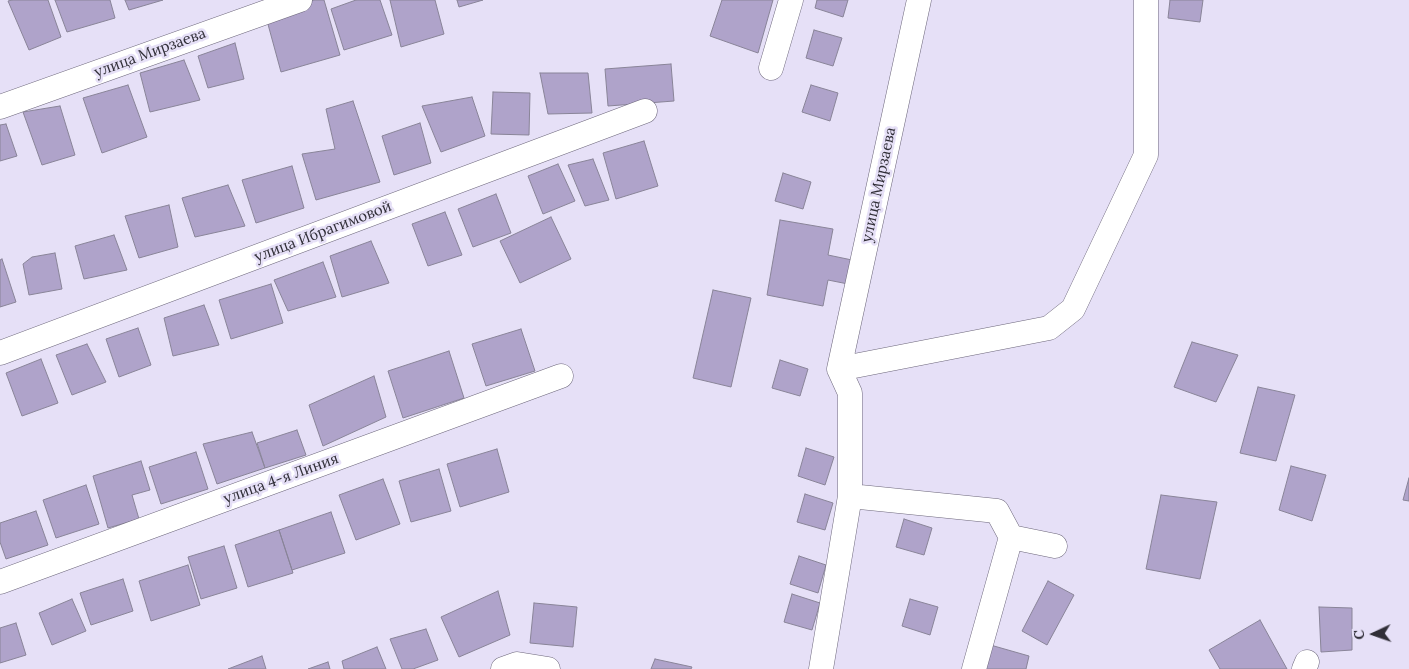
<!DOCTYPE html>
<meta charset="utf-8">
<style>
body{margin:0}
#map{position:relative;width:1409px;height:669px;overflow:hidden;background:#e6e0f7;font-family:Lora,serif}
canvas{display:block}
.north{position:absolute;left:1349px;top:609px;width:50px;height:50px;-webkit-text-stroke:4px #e6e0f7;paint-order:stroke;rotate:267deg;font-size:14px;font-weight:700;line-height:20px;text-align:center;color:#302e37}
.north::after{content:'';display:block;margin:auto;width:18px;height:22px;background:#302e37;clip-path:polygon(50% 0,100% 100%,50% 72%,0 100%)}
</style>
<div id="map">
<canvas width="1409" height="669"></canvas>
<div class="north">С</div>
</div>
<script>
const c = document.querySelector('canvas').getContext('2d');
c.lineJoin = 'round';
function fill(path, color) { c.fillStyle = color; c.fill(path, 'evenodd'); }
const toPath = rows => new Path2D(rows.map(r => 'M' + r).join(''));
function stroke(path, color, width, dash) { c.strokeStyle = color; c.lineWidth = width; c.lineCap = dash ? 'butt' : 'round'; c.setLineDash(dash || []); c.stroke(path); }
function drawText(font, color, halo, rows, align = 'center') {
  c.font = font + ' Lora,serif'; c.lineWidth = 5; c.setLineDash([]); c.textBaseline = 'middle'; c.strokeStyle = halo; c.fillStyle = color; for (const [text, x, y, turn = 0] of rows) {
    c.save(); c.translate(x, y); c.rotate((+turn || 0) * Math.PI / 180); c.textAlign = isNaN(turn) ? turn : align; if (halo) c.strokeText(text, 0, 0); c.fillText(text, 0, 0); c.restore();
  }
}
const building = toPath([
 [12,0,48,0,61,37,29,50,8,1,12,0],
 [55,0,110,0,115,18,67,32,55,0],
 [125,0,163,0,129,10,125,0],
 [314,0,324,0,340,55,281,72,266,17,314,0],
 [356,0,380,0,392,35,344,50,331,9,356,0],
 [390,0,435,0,444,34,401,47,390,0],
 [457,0,483,0,459,7,457,0],
 [722,0,773,0,758,53,710,36,722,0],
 [817,0,848,0,843,17,815,8,817,0],
 [1170,0,1203,0,1200,22,1168,18,1170,0],
 [814,30,842,38,833,66,806,58,814,30],
 [235,43,244,79,208,88,198,56,235,43],
 [184,60,200,100,150,112,140,73,184,60],
 [671,64,674,101,608,106,605,69,671,64],
 [540,73,588,73,592,113,548,114,540,73],
 [128,85,147,137,102,153,83,98,128,85],
 [811,85,838,93,830,121,802,112,811,85],
 [493,92,530,93,529,135,491,134,493,92],
 [472,97,485,136,441,152,422,106,472,97],
 [353,101,380,182,316,200,302,154,335,149,326,109,353,101],
 [60,106,75,155,42,165,23,112,60,106],
 [420,123,431,163,394,175,382,136,420,123],
 [6,124,17,156,0,161,0,125,6,124],
 [644,141,658,186,616,199,603,153,644,141],
 [593,159,609,200,585,206,568,165,593,159],
 [558,164,575,201,543,214,528,176,558,164],
 [292,166,304,208,256,223,242,180,292,166],
 [783,173,811,182,803,209,775,201,783,173],
 [228,185,245,226,195,237,182,198,228,185],
 [496,194,511,233,473,247,458,209,496,194],
 [169,205,178,247,139,258,125,216,169,205],
 [445,212,462,255,428,266,412,224,445,212],
 [551,217,571,259,520,283,500,241,551,217],
 [780,220,833,229,828,255,852,260,848,284,828,280,823,306,767,295,780,220],
 [114,235,127,270,84,279,75,246,114,235],
 [371,241,389,283,342,297,330,256,371,241],
 [55,253,62,289,29,295,23,264,32,257,55,253],
 [2,259,16,302,0,307,0,260,2,259],
 [323,262,336,297,288,311,274,280,323,262],
 [271,284,283,323,231,339,219,300,271,284],
 [713,290,751,298,731,387,693,378,713,290],
 [204,305,219,345,173,356,164,318,204,305],
 [138,328,151,365,119,377,106,339,138,328],
 [521,329,535,371,486,386,472,344,521,329],
 [1192,342,1238,355,1216,402,1174,387,1192,342],
 [87,344,106,382,72,395,56,355,87,344],
 [449,351,464,398,403,418,388,371,449,351],
 [41,359,58,403,22,416,6,373,41,359],
 [780,360,808,369,800,396,772,388,780,360],
 [374,376,386,417,323,446,309,405,374,376],
 [1258,387,1295,395,1276,461,1240,453,1258,387],
 [297,430,306,455,265,468,257,443,297,430],
 [252,432,265,468,217,484,203,444,252,432],
 [806,448,834,457,825,485,798,476,806,448],
 [497,449,509,492,460,507,447,464,497,449],
 [196,452,208,489,161,504,149,467,196,452],
 [141,461,150,490,132,495,139,519,108,528,93,476,141,461],
 [1291,466,1326,475,1312,521,1279,510,1291,466],
 [439,469,451,511,411,522,399,481,439,469],
 [1409,478,1409,501,1403,500,1409,478],
 [383,479,400,524,356,540,339,495,383,479],
 [86,485,99,524,56,538,43,500,86,485],
 [805,494,833,503,825,530,797,522,805,494],
 [1161,495,1217,502,1200,579,1146,569,1161,495],
 [36,511,48,545,6,559,0,542,0,523,36,511],
 [331,512,345,553,292,570,279,530,331,512],
 [904,519,932,528,924,555,896,547,904,519],
 [279,530,293,573,248,587,235,545,279,530],
 [224,546,237,588,201,599,188,557,224,546],
 [799,556,826,565,818,593,790,584,799,556],
 [188,565,200,605,151,621,139,581,188,565],
 [123,579,133,611,91,625,80,593,123,579],
 [1048,581,1074,595,1047,645,1022,631,1048,581],
 [498,591,510,635,459,657,441,617,498,591],
 [792,594,820,603,812,630,784,622,792,594],
 [72,599,86,631,52,645,39,613,72,599],
 [910,599,938,607,930,635,902,626,910,599],
 [534,603,577,607,573,647,530,643,534,603],
 [1319,607,1352,608,1352,650,1321,652,1319,607],
 [1260,620,1287,669,1220,669,1209,650,1260,620],
 [16,623,26,655,0,663,0,628,16,623],
 [426,629,438,660,413,669,402,669,390,639,426,629],
 [987,644,1029,656,1026,669,980,669,987,644],
 [377,647,386,669,344,669,342,661,377,647],
 [262,656,266,669,228,669,262,656],
 [655,659,692,667,691,669,651,669,655,659],
 [328,662,330,669,308,669,328,662]
]);
const minor = toPath([
 [771,68,791,0],
 [0,107,300,0],
 [0,353,645,111],
 [839,369,1049,328,1073,309,1146,155,1146,0],
 [839,369,919,0],
 [850,496,997,511,1011,537,1055,546],
 [0,582,561,376],
 [503,669,517,664,548,669],
 [821,669,850,496,850,393,839,369],
 [974,669,1011,537],
 [1304,669,1307,662]
]);
const streetNames = [
 ["улица Мирзаева",150,53,-20],
 ["улица Мирзаева",879,185,-78],
 ["улица Ибрагимовой",323,232,-21],
 ["улица 4-я Линия",281,479,-20]
];
fill(building, '#afa3ca');
stroke(building, '#898498', 1);
stroke(minor, '#6d677b', 25);
stroke(minor, '#fff', 24);
drawText('15px', '#302e37', '#e6e0f7', streetNames);
</script>
